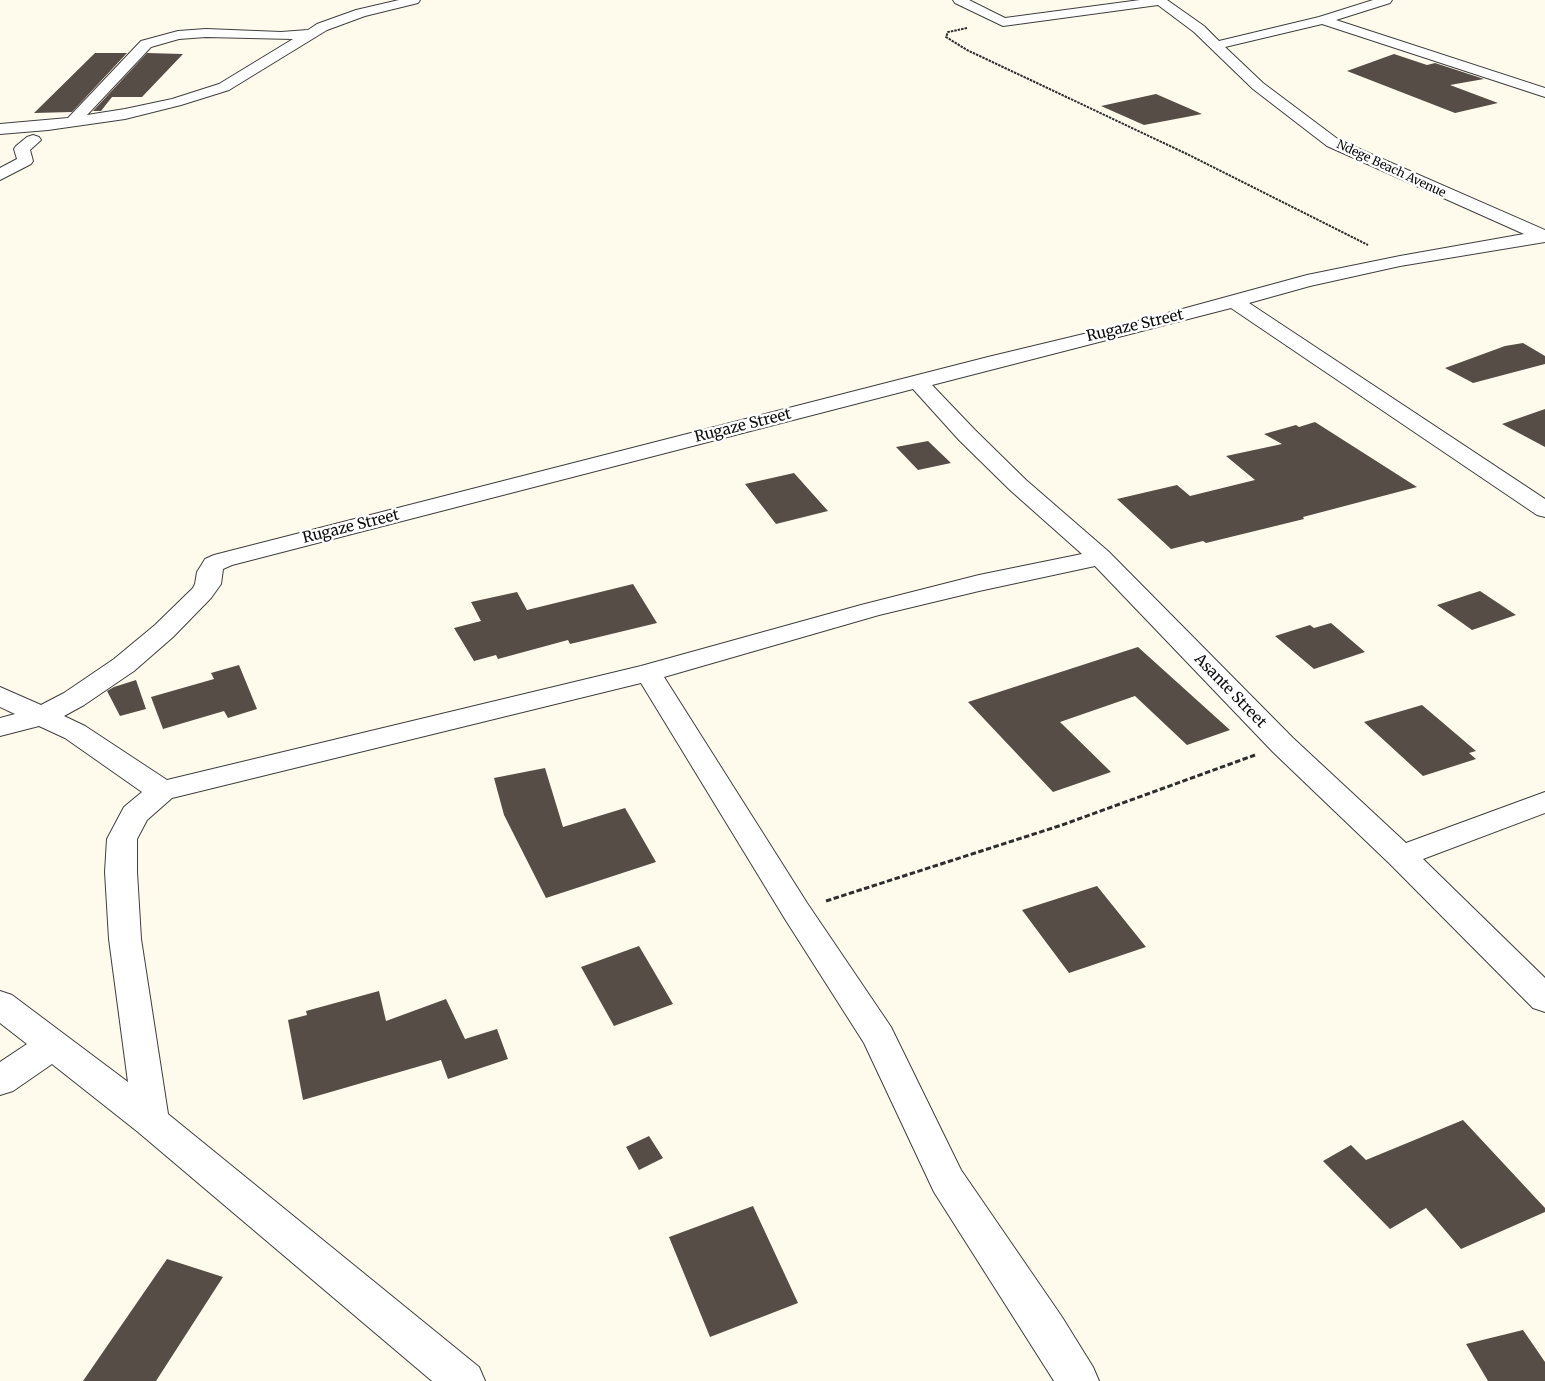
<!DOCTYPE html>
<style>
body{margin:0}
canvas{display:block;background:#fffbec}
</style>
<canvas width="1545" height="1381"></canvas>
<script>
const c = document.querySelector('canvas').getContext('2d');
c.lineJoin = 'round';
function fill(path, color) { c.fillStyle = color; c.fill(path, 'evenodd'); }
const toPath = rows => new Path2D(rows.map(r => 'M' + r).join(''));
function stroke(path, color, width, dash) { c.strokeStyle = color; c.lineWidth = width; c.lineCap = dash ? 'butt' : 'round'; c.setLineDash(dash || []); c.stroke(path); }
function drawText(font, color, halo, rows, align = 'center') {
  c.font = font + ' Merriweather,serif'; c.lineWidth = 5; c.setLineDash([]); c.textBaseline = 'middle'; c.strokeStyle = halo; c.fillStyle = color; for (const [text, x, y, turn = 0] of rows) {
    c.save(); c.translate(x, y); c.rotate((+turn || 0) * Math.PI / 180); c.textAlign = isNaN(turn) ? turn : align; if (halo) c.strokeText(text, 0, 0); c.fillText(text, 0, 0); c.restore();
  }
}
const building = toPath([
 [95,53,127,53,72,112,34,113],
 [147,53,183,54,142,97,112,97,101,111,93,111],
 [1394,54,1427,65,1435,63,1484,79,1450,85,1498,103,1455,113,1347,71],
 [1156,94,1202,114,1144,125,1101,106],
 [1523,343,1545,356,1545,364,1473,383,1445,368,1505,346],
 [1545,409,1545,447,1502,424],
 [1315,422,1417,487,1303,517,1304,519,1206,543,1203,541,1171,549,1117,499,1177,485,1190,496,1255,480,1226,456,1282,444,1264,434,1296,425,1299,427],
 [928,441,951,463,918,470,896,447],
 [794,473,828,511,776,524,745,484],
 [633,584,657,623,570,644,568,640,498,659,496,655,474,661,454,628,481,621,471,602,517,592,527,610],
 [1480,591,1516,615,1472,630,1437,605],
 [1331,623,1365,652,1314,669,1275,636,1310,625,1314,628],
 [1138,647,1230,730,1187,745,1135,696,1060,722,1111,772,1053,792,968,702],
 [239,665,257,709,228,718,224,711,163,729,151,697,214,679,211,673],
 [136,680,146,709,120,716,107,691,114,687],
 [1422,705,1476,751,1469,753,1476,759,1423,776,1364,722],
 [545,768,563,827,625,808,656,862,546,898,504,815,494,778],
 [1097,886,1146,947,1069,973,1022,910],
 [639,946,673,1004,614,1026,581,967],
 [379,991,386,1021,446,999,465,1039,497,1029,508,1059,448,1079,441,1060,303,1100,288,1020,307,1015,306,1011],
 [1463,1120,1545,1208,1545,1212,1461,1249,1426,1208,1390,1229,1323,1161,1351,1145,1366,1160],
 [649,1136,663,1158,639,1170,626,1147],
 [753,1206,798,1303,710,1337,669,1237],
 [167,1259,223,1277,156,1381,83,1381],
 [1523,1330,1545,1362,1545,1381,1488,1381,1466,1344]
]);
const pathFar1 = toPath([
 [967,28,948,32,946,37,967,50,1187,154,1368,245]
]);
const path = toPath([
 [826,901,1062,825,1255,755]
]);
const minor = toPath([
 [399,0,420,0,418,3,365,16,327,30,229,90,181,105,125,119,48,130,0,134,0,124,68,118,141,41,178,31,206,29,281,32,308,30,317,24,356,10,399,0],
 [206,37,293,39,219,84,172,99,125,109,87,115,151,47,179,39,206,37],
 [953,0,969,0,1005,18,1140,0,1167,0,1204,26,1219,41,1319,17,1373,0,1392,0,1390,3,1336,20,1545,88,1545,97,1322,24,1225,47,1263,83,1339,140,1545,230,1545,242,1400,266,1310,286,1249,303,1545,499,1545,517,1537,515,1231,308,932,385,975,430,1026,480,1109,552,1293,738,1406,843,1545,792,1545,813,1423,859,1545,978,1545,1012,1533,1008,1390,864,1273,752,1095,566,979,591,879,615,664,677,807,903,891,1027,961,1170,1062,1317,1093,1367,1099,1381,1054,1381,934,1192,864,1043,785,919,641,683,172,798,147,820,137,839,137,872,141,939,168,1114,479,1367,485,1381,432,1381,138,1132,52,1064,13,1091,0,1095,0,1062,27,1044,0,1023,0,991,12,995,128,1082,109,939,105,872,107,839,124,807,142,792,65,738,39,726,0,736,0,718,15,714,0,707,0,687,41,705,64,693,114,659,155,625,193,588,195,584,197,572,202,564,205,559,214,555,988,357,1142,320,1307,275,1400,256,1524,234,1327,146,1253,89,1194,32,1158,5,1003,26,955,3,953,0],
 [913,389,959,440,1010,490,1082,554,979,575,861,605,641,666,167,780,85,726,64,716,84,705,134,671,173,637,211,598,221,584,223,569,232,565,913,389],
 [33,135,39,137,41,140,30,150,33,161,31,164,0,180,0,168,17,159,14,149,16,146,27,137,33,135]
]);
const farStreetnames = [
 ["Ndege Beach Avenue",1391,169,25]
];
const streetNames = [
 ["Rugaze Street",1135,326,-13],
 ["Rugaze Street",743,426,-14],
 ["Rugaze Street",351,527,-14],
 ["Asante Street",1230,691,46]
];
fill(building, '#564d47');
stroke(minor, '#3f3f3f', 2);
stroke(pathFar1, '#2e2e2e', 2, [2.5, 1]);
stroke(path, '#2e2e2e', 3, [5.5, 2.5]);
fill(minor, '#fff');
drawText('12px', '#0c0c0c', '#fff', farStreetnames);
drawText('15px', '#0c0c0c', '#fff', streetNames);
</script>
